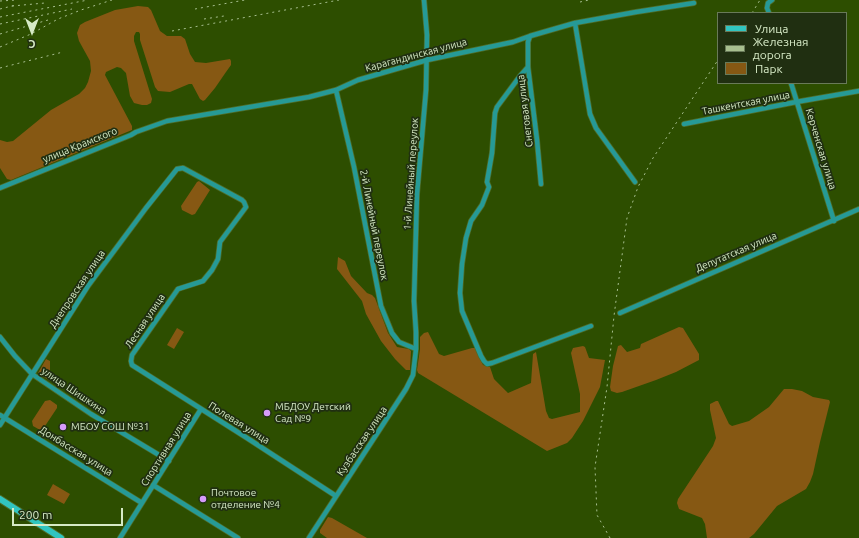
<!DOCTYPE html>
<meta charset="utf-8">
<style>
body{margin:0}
#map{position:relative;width:859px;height:538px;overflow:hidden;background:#2d4e00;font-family:Ubuntu,sans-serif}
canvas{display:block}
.legend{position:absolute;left:717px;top:12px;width:130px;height:72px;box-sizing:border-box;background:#202f11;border:1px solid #697a59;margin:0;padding:5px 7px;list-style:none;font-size:12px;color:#d6eac6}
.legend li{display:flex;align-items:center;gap:8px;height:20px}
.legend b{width:20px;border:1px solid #697a59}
.north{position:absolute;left:12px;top:12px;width:40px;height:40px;-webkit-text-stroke:3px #202f11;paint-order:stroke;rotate:180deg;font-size:11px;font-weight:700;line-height:16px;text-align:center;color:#d6eac6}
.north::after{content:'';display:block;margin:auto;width:14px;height:18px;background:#d6eac6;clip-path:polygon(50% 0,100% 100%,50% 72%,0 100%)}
.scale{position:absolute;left:12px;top:508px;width:111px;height:18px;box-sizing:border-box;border:2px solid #d6eac6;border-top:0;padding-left:5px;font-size:12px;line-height:14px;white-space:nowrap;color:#d6eac6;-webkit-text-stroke:3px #202f11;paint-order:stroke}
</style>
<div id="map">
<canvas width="859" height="538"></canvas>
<ul class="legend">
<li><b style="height:5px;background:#31c5c0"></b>Улица</li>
<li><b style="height:5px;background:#a7bf8f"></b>Железная дорога</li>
<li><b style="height:11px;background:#865813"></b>Парк</li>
</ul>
<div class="north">С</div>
<div class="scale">200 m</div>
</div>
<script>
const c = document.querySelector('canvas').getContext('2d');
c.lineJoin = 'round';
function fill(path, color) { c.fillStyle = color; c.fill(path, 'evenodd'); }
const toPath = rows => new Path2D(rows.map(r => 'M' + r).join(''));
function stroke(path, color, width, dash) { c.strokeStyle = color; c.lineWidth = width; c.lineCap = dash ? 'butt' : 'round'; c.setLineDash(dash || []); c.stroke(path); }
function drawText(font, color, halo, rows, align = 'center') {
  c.font = font + ' Ubuntu,sans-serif'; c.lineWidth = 3.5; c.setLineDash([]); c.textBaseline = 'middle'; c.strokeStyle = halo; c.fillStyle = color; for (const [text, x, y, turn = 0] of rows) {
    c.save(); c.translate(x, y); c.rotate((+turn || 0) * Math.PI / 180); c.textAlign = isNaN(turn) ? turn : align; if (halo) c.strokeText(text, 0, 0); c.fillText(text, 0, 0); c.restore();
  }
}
const green = toPath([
 [138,6,148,7,151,10,160,31,167,36,181,36,185,39,190,54,195,62,206,63,230,59,231,61,231,65,226,72,215,88,205,100,203,101,200,99,192,84,189,84,170,92,158,91,155,87,140,40,140,34,139,32,136,32,134,36,134,41,152,99,151,103,147,105,142,105,134,103,130,96,126,73,121,68,117,67,106,72,105,75,132,126,132,130,11,180,7,179,0,168,0,140,7,142,13,141,51,110,79,94,85,88,88,82,91,71,90,61,79,41,77,33,80,25,85,22,115,10],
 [199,181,210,190,195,214,192,215,182,210,181,206,197,182],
 [338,257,345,261,351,276,367,293,372,295,375,298,388,333,397,347,409,349,411,351,410,370,406,370,395,359,381,341,366,314,362,301,337,269],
 [679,327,683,328,699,354,699,360,676,372,656,380,622,392,617,393,611,391,610,387,613,366,618,346,621,345,627,352,640,348,641,344],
 [177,328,184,332,174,349,167,345],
 [428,332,439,354,444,356,472,348,475,348,483,365,490,367,494,379,508,393,531,383,533,354,536,352,546,411,549,418,552,419,580,412,580,394,571,353,573,348,583,346,585,347,589,358,605,360,600,387,583,421,572,438,567,443,547,451,418,373,417,370,420,349,420,337,424,333],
 [46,359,50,361,50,381,38,373],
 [784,389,792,389,802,391,813,397,829,400,830,402,820,442,813,474,810,482,806,489,777,506,754,534,749,538,707,538,705,524,702,518,679,509,677,503,678,499,713,446,716,438,710,410,710,404,716,401,718,401,729,424,732,426,749,421,769,407],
 [50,400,57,405,57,408,43,429,40,430,33,426,32,421,45,401],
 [53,484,70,494,64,504,47,495],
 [328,517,332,518,367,538,327,538,320,533,320,530]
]);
const street = toPath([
 [769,13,767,8,768,3,772,0],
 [575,23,590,114,596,128,635,182],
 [530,36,528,42,528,67,537,140,541,184],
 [528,67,520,76,497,107,495,113,492,153,487,182,489,187,482,205,471,221,466,238,462,264,460,293,462,311,481,356,484,361,487,364,492,363,591,326],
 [791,83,834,221],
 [336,90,354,167,381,306,392,333,399,342,416,349],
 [684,124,796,102,859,91],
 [0,188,131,135,136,132,167,121,309,97,336,90,358,80,427,60,513,42,530,36,575,23,636,12,694,3],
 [620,313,859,209],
 [0,337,15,356,32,374,91,414,169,461],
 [0,415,142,503],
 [0,425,88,286,146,208,177,169,183,168,242,200,244,202,246,207,220,242,218,259,212,270,203,281,178,289,132,355,131,361,132,365,247,438,336,496],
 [153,485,238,538],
 [120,538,201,409],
 [309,538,406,389,413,375,416,349,416,332,414,301,417,194,426,90,427,35,424,0]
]);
const secondary = toPath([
 [0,499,61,538]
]);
const rail = toPath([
 [0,1,16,0],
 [580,2,589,0],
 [12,6,45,3],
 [0,9,16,5],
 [195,9,245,0],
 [752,13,760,0],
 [0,17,88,0],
 [204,19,224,16],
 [0,24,72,9],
 [172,31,339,0],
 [0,34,48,20],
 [0,47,31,34,58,19,81,10,112,0],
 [0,68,63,52],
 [610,538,597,515,595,467,607,387,614,316,627,218,638,187,653,158,718,60]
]);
const markers = [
 [267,413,4,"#d69bfa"],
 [63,427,4,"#d69bfa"],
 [203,499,4,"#d69bfa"]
];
const streetNames = [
 ["Карагандинская улица",416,55,-15],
 ["Ташкентская улица",746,103,-11],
 ["Снеговая улица",525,111,-97],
 ["улица Крамского",80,145,-22],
 ["Керченская улица",821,149,73],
 ["1-й Линейный переулок",411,174,-86],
 ["2-й Линейный переулок",374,225,79],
 ["Депутатская улица",736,252,-23],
 ["Днепровская улица",77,289,-56],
 ["Лесная улица",145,321,-56],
 ["улица Шишкина",74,391,34],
 ["Полевая улица",239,423,32],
 ["Кузбасская улица",362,441,-56],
 ["Спортивная улица",166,449,-58],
 ["Донбасская улица",76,451,32]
];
const poiNames = [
 ["МБДОУ Детский",275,407],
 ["Сад №9",275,419],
 ["МБОУ СОШ №31",71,427],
 ["Почтовое",211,493],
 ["отделение №4",211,505]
];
fill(green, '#865813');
stroke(street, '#4f6d28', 6);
stroke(secondary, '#4f6d28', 8);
stroke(street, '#269a96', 4.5);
stroke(secondary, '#31c5c0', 6);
stroke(rail, '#a7bf8f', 1, [2, 4]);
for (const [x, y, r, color] of markers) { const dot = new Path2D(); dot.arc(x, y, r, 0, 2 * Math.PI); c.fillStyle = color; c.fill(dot); stroke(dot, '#202f11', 1.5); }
drawText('10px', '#d6eac6', '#202f11', streetNames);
drawText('10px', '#d6eac6', '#202f11', poiNames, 'left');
</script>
